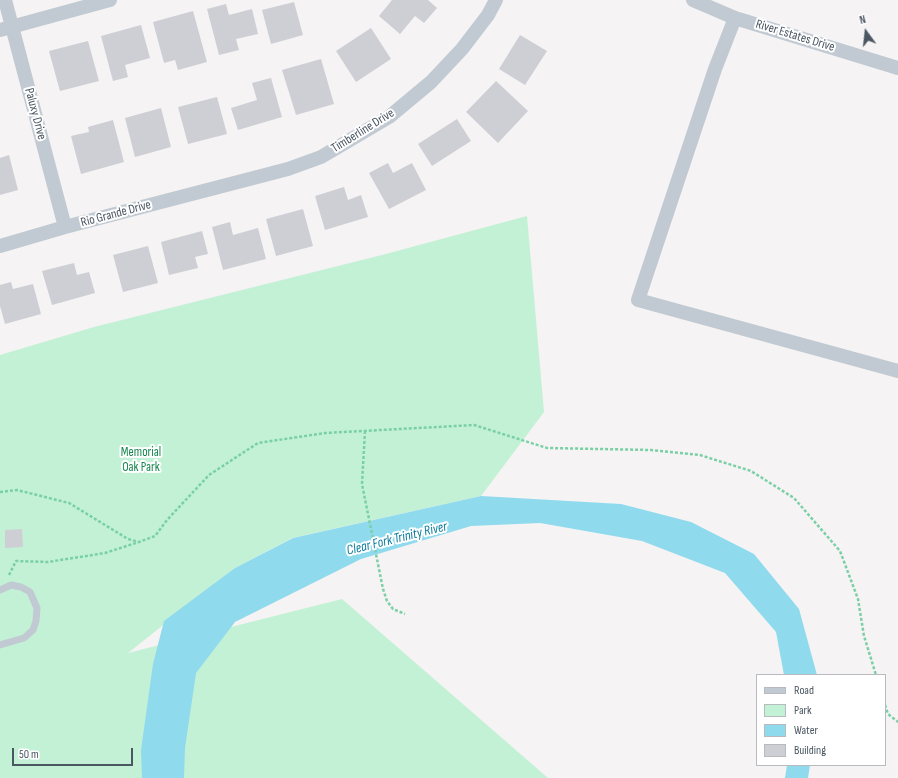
<!DOCTYPE html>
<style>
body{margin:0}
#map{position:relative;width:898px;height:778px;overflow:hidden;background:#f5f3f3;font-family:"Sofia Sans Condensed",sans-serif}
canvas{display:block}
.legend{position:absolute;left:756px;top:674px;width:130px;height:92px;box-sizing:border-box;background:#fff;border:1px solid #b7bbc0;margin:0;padding:5px 7px;list-style:none;font-size:12px;color:#4a5661}
.legend li{display:flex;align-items:center;gap:8px;height:20px}
.legend b{width:20px;border:1px solid #b7bbc0}
.north{position:absolute;left:846px;top:12px;width:40px;height:40px;-webkit-text-stroke:3px #fff;paint-order:stroke;rotate:345deg;font-size:11px;font-weight:700;line-height:16px;text-align:center;color:#4a5661}
.north::after{content:'';display:block;margin:auto;width:14px;height:18px;background:#4a5661;clip-path:polygon(50% 0,100% 100%,50% 72%,0 100%)}
.scale{position:absolute;left:12px;top:748px;width:121px;height:18px;box-sizing:border-box;border:2px solid #4a5661;border-top:0;padding-left:5px;font-size:12px;line-height:14px;white-space:nowrap;color:#4a5661;-webkit-text-stroke:3px #fff;paint-order:stroke}
</style>
<div id="map">
<canvas width="898" height="778"></canvas>
<ul class="legend">
<li><b style="height:5px;background:#c1cad2"></b>Road</li>
<li><b style="height:11px;background:#c3f1d5"></b>Park</li>
<li><b style="height:11px;background:#90daee"></b>Water</li>
<li><b style="height:11px;background:#cdcfd5"></b>Building</li>
</ul>
<div class="north">N</div>
<div class="scale">50 m</div>
</div>
<script>
const c = document.querySelector('canvas').getContext('2d');
c.lineJoin = 'round';
function fill(path, color) { c.fillStyle = color; c.fill(path, 'evenodd'); }
const toPath = rows => new Path2D(rows.map(r => 'M' + r).join(''));
function stroke(path, color, width, dash) { c.strokeStyle = color; c.lineWidth = width; c.lineCap = dash ? 'butt' : 'round'; c.setLineDash(dash || []); c.stroke(path); }
function drawText(font, color, halo, rows, align = 'center') {
  c.font = font + ' "Sofia Sans Condensed",sans-serif'; c.lineWidth = 4; c.setLineDash([]); c.textBaseline = 'middle'; c.strokeStyle = halo; c.fillStyle = color; for (const [text, x, y, turn = 0] of rows) {
    c.save(); c.translate(x, y); c.rotate((+turn || 0) * Math.PI / 180); c.textAlign = isNaN(turn) ? turn : align; if (halo) c.strokeText(text, 0, 0); c.fillText(text, 0, 0); c.restore();
  }
}
const green = toPath([
 [527,216,544,412,481,496,292,538,235,568,128,653,342,599,548,778,0,778,0,355,94,327,382,255]
]);
const water = toPath([
 [481,496,621,504,691,522,754,554,799,609,817,675,784,675,776,632,725,573,642,541,540,523,471,526,361,559,235,622,196,673,185,748,184,778,142,778,141,750,153,664,164,621,235,568,293,538],
 [787,765,810,765,808,778,785,778]
]);
const building = toPath([
 [392,0,428,0,437,8,424,23,415,16,400,34,379,16],
 [294,2,303,35,271,44,262,10],
 [226,4,229,15,252,9,258,34,236,39,239,50,219,55,207,9],
 [193,11,207,62,178,70,175,60,164,63,153,22],
 [141,25,150,58,125,65,128,77,113,81,101,36],
 [371,28,391,59,356,82,336,51],
 [520,35,547,51,525,85,499,69],
 [88,41,99,81,60,91,49,51],
 [321,59,334,104,296,115,282,70],
 [271,78,282,117,238,130,231,108,257,100,252,83],
 [496,81,528,111,498,143,466,112],
 [217,97,227,134,188,144,178,107],
 [161,108,171,147,135,157,125,118],
 [457,119,471,141,432,166,418,144],
 [113,120,124,162,81,174,71,136,89,132,88,127],
 [9,155,18,190,0,195,0,158],
 [388,163,393,173,412,163,426,190,389,209,369,173],
 [344,187,348,200,361,195,368,217,325,230,315,196],
 [303,209,313,246,276,256,266,219],
 [230,222,233,235,258,228,266,259,223,270,212,227],
 [202,231,208,254,195,257,198,268,169,275,161,242],
 [148,246,158,283,123,292,113,255],
 [74,263,77,275,89,272,95,293,52,305,42,271],
 [11,282,13,289,33,284,41,314,5,324,0,306,0,285],
 [22,529,23,547,5,548,5,530]
]);
const path = toPath([
 [365,431,362,484,383,589,387,601,393,609,405,614],
 [0,492,17,490,69,503,128,539,139,542,155,536,167,520,209,475,258,443,325,433,474,425,547,448,651,450,700,455,751,471,794,498,840,551,858,599,864,636,876,675],
 [9,575,16,561,48,562,105,553,139,542],
 [885,705,888,714,898,722]
]);
const service = toPath([
 [0,590,11,585,21,587,30,592,37,608,36,621,33,630,24,638,0,645]
]);
const minor = toPath([
 [5,0,65,227],
 [693,0,735,18,898,68],
 [735,18,715,69,638,300,898,371],
 [0,30,110,0],
 [0,246,65,227,288,169,321,157,389,117,431,82,462,49,488,15,496,0]
]);
const streetNames = [
 ["River Estates Drive",795,36,17],
 ["Paluxy Drive",35,114,75],
 ["Timberline Drive",363,131,-32],
 ["Rio Grande Drive",116,214,-15]
];
const parkNames = [
 ["Memorial",141,453],
 ["Oak Park",141,468]
];
const waterNames = [
 ["Clear Fork Trinity River",397,539,-14]
];
fill(green, '#c3f1d5');
fill(water, '#90daee');
fill(building, '#cdcfd5');
stroke(path, '#7ad0a6', 2.5, [3, 2]);
stroke(service, '#c1cad2', 7);
stroke(minor, '#c1cad2', 14);
drawText('13px', '#4a5661', '#fff', streetNames);
drawText('13px', '#17864f', '#fff', parkNames);
drawText('italic 14px', '#0c7c9b', '#fff', waterNames);
</script>
